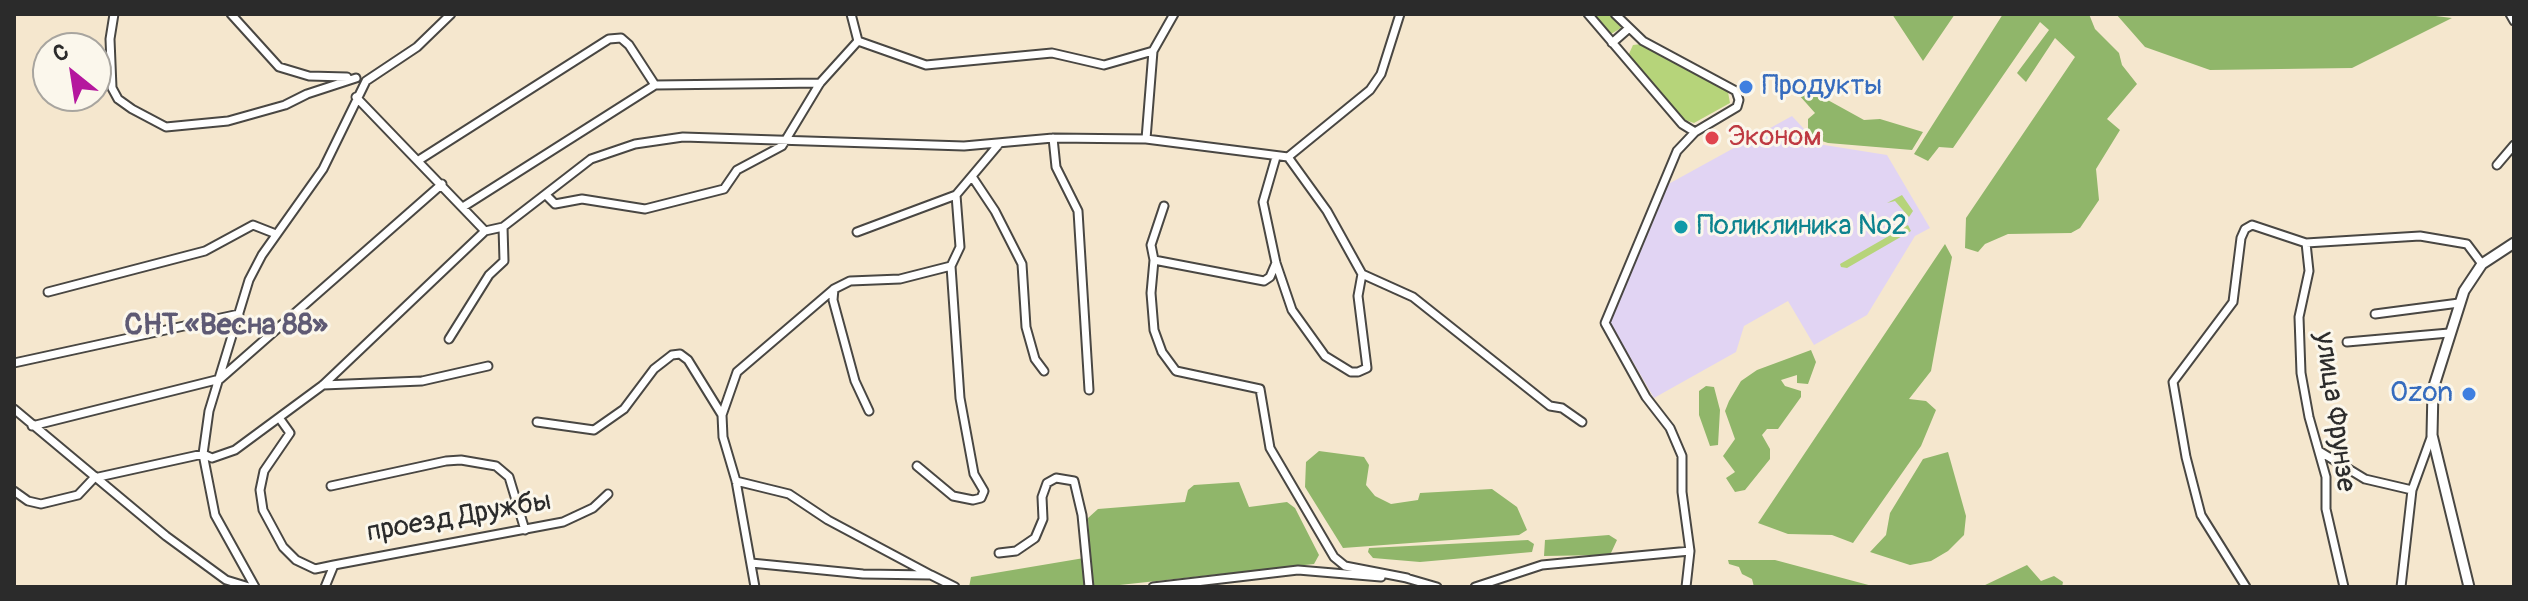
<!DOCTYPE html>
<meta charset="utf-8">
<style>
body{margin:0}
#map{position:relative;width:2528px;height:601px;overflow:hidden;background:#f5e7ce;font-family:Pangolin,sans-serif}
canvas{display:block}
.frame{position:absolute;inset:0;border:16px solid #2b2b2b;pointer-events:none}
.north{position:absolute;left:32px;top:32px;width:80px;height:80px;box-sizing:border-box;background:#fbf7ec;border:2px solid #a8a59f;border-radius:50%;rotate:330deg;font-size:22px;font-weight:700;line-height:32px;text-align:center;color:#2b2b2b}
.north::after{content:'';display:block;margin:auto;width:28px;height:36px;background:#b5179e;clip-path:polygon(50% 0,100% 100%,50% 72%,0 100%)}
</style>
<div id="map">
<canvas width="2528" height="601"></canvas>
<div class="frame"></div>
<div class="north">С</div>
</div>
<script>
const c = document.querySelector('canvas').getContext('2d');
c.lineJoin = 'round';
function fill(path, color) { c.fillStyle = color; c.fill(path, 'evenodd'); }
const toPath = rows => new Path2D(rows.map(r => 'M' + r).join(''));
function stroke(path, color, width, dash) { c.strokeStyle = color; c.lineWidth = width; c.lineCap = dash ? 'butt' : 'round'; c.setLineDash(dash || []); c.stroke(path); }
function drawText(font, color, halo, rows, align = 'center') {
  c.font = font + ' Pangolin,sans-serif'; c.lineWidth = 6; c.setLineDash([]); c.textBaseline = 'middle'; c.strokeStyle = halo; c.fillStyle = color; for (const [text, x, y, turn = 0] of rows) {
    c.save(); c.translate(x, y); c.rotate((+turn || 0) * Math.PI / 180); c.textAlign = isNaN(turn) ? turn : align; if (halo) c.strokeText(text, 0, 0); c.fillText(text, 0, 0); c.restore();
  }
}
const built = toPath([
 [1792,116,1818,144,1887,155,1930,228,1915,236,1867,315,1814,345,1788,301,1744,326,1736,352,1654,398,1608,319,1663,187]
]);
const green = toPath([
 [1594,14,1612,14,1621,28,1611,34],
 [1641,44,1728,92,1730,103,1694,123,1685,120,1628,56,1633,45],
 [1902,195,1913,211,1909,217,1895,201,1887,203],
 [1908,225,1911,231,1847,268,1841,267,1840,264]
]);
const forest = toPath([
 [1892,14,1955,14,1923,61],
 [2003,14,2089,14,2095,29,2119,53,2122,65,2137,84,2107,119,2120,130,2096,169,2099,200,2080,228,2071,233,2008,234,1985,244,1978,252,1965,248,1966,218,2075,57,2055,38,2026,82,2017,73,2049,30,2040,22,1953,148,1939,147,1928,161,1914,154],
 [2116,14,2419,14,2452,18,2352,68,2210,70,2145,47],
 [1806,88,1864,120,1880,119,1923,132,1912,150,1828,143,1813,138,1797,140,1796,133,1808,129,1808,119,1815,113,1799,95,1800,90],
 [1945,244,1952,257,1931,371,1909,399,1926,401,1936,410,1921,446,1853,543,1832,535,1788,534,1758,523],
 [1811,350,1816,362,1808,384,1797,383,1797,375,1781,380,1785,386,1801,391,1801,397,1778,429,1767,429,1762,435,1770,449,1770,459,1745,490,1735,492,1726,478,1735,472,1723,456,1735,439,1725,411,1729,401,1741,381,1757,370],
 [1706,386,1714,387,1720,410,1718,445,1710,446,1699,415,1699,391],
 [1319,451,1364,457,1369,465,1366,485,1375,496,1391,504,1418,500,1420,493,1492,489,1517,507,1527,530,1519,535,1343,548,1305,487,1306,462],
 [1948,452,1966,516,1964,535,1948,551,1931,561,1910,565,1870,552,1886,535,1890,513,1923,459],
 [1239,482,1249,507,1287,502,1295,508,1319,555,1314,564,1101,587,969,587,971,577,1090,557,1088,518,1098,509,1185,502,1188,490,1194,485],
 [1609,535,1617,540,1611,553,1605,555,1544,556,1545,540],
 [1528,540,1534,544,1532,552,1420,562,1373,558,1368,552,1369,548],
 [1728,560,1775,560,1876,587,1754,587,1752,579,1742,574,1739,567,1729,564],
 [2027,565,2041,581,2054,576,2063,582,2062,587,1981,587]
]);
const minor = toPath([
 [114,14,110,39,112,88,118,99,132,109,166,127,228,121,285,105,307,94,356,78],
 [231,14,279,67,309,76,347,77],
 [1588,14,1682,124,1695,132],
 [1615,14,1643,41,1736,91,1739,100,1737,107,1695,132,1677,151,1605,323,1646,397,1670,428,1682,456,1682,492,1690,551,1686,587],
 [2510,14,2514,21],
 [858,41,926,65,1052,53,1104,65,1153,51],
 [1612,43,1628,29],
 [356,97,485,231],
 [1053,138,1056,167,1078,211,1089,390],
 [1146,139,1153,51,1174,14],
 [1276,157,1263,202,1276,263,1292,310,1325,356,1351,372,1358,372,1367,368,1358,296,1362,274,1327,211,1288,157],
 [1288,157,1370,90,1381,74,1400,14],
 [419,160,609,39,621,38,629,45,655,85],
 [2497,165,2514,145],
 [973,178,995,211,1022,264,1026,327,1035,359,1044,371],
 [546,195,555,204,582,199,645,209,724,189,737,170,782,146,820,83,858,41,851,14],
 [463,207,655,85,820,83],
 [857,232,956,195,999,144],
 [2306,243,2309,271,2299,317,2301,373,2309,417,2326,477,2326,509,2344,587],
 [1154,260,1151,245,1164,206],
 [1276,263,1270,277,1264,281,1154,260,1151,293,1154,330,1162,352,1176,371,1260,389,1270,448,1334,557,1345,566,1407,578],
 [1362,274,1413,297,1550,406,1562,408,1582,422],
 [834,289,833,300,855,381,869,411],
 [48,292,205,251,253,225,276,234],
 [2375,314,2459,303],
 [449,339,489,275,504,261,503,227],
 [2347,342,2449,333],
 [14,363,239,314],
 [323,385,422,381,488,366],
 [14,409,166,536,226,580,249,587],
 [722,415,737,372,834,289,850,281,900,279,951,266,960,247,956,195],
 [280,419,290,433,264,471,260,490,263,510,283,547,296,560,315,569,334,565],
 [537,422,594,430,624,409,654,369,672,355,680,354,688,360,722,415,723,437,736,481,755,587],
 [32,426,220,379,442,184],
 [2319,451,2365,479,2412,490],
 [917,466,953,496,973,500,981,498,984,491,974,474,960,398,951,266],
 [736,481,789,494,828,520,931,575],
 [331,486,446,461,461,460,496,466,509,477,525,530],
 [14,491,28,501,41,504,78,495,94,478,203,454,212,458,235,450,323,385,485,231,503,227,591,159,635,144,683,137,964,146,1053,138,1146,139,1288,157],
 [999,553,1016,551,1035,538,1043,519,1042,497,1047,483,1056,478,1074,481,1082,515,1089,587],
 [751,563,863,574,931,575,955,587],
 [1406,578,1437,587],
 [255,587,215,515,203,454,209,411,249,280,262,255,323,169,366,81,417,47,451,14],
 [325,587,334,565,563,522,593,508,608,494],
 [1153,587,1298,570,1381,577],
 [1475,587,1542,565,1690,551],
 [2246,587,2201,515,2186,457,2173,382,2233,302,2241,238,2245,229,2252,225,2306,243,2420,236,2467,244,2482,264],
 [2401,587,2412,490,2432,435]
]);
const tertiary = toPath([
 [2469,587,2432,435,2433,389,2464,291,2482,264,2514,243]
]);
const markers = [
 [1746,87,8,"#3f7fe0"],
 [1712,138,8,"#e0444e"],
 [1681,227,8,"#0f9aa8"],
 [2469,394,8,"#3f7fe0"]
];
const shopNames = [
 ["Продукты",1762,87],
 ["Ozon",2453,394,"right"]
];
const healthNames = [
 ["Эконом",1728,138]
];
const cultureNames = [
 ["Поликлиника №2",1697,227]
];
const streetNames = [
 ["улица Фрунзе",2334,412,82],
 ["проезд Дружбы",459,518,-10]
];
const neighbourhoodNames = [
 ["СНТ «Весна 88»",226,326]
];
fill(built, '#e1d4f3');
fill(green, '#b6d47a');
fill(forest, '#90b66a');
stroke(minor, '#494743', 11);
stroke(tertiary, '#494743', 13);
stroke(minor, '#fff', 7);
stroke(tertiary, '#fff', 9);
for (const [x, y, r, color] of markers) { const dot = new Path2D(); dot.arc(x, y, r, 0, 2 * Math.PI); c.fillStyle = color; c.fill(dot); stroke(dot, '#fbf7ec', 3); }
drawText('28px', '#366cbe', '#fbf7ec', shopNames, 'left');
drawText('28px', '#be3a42', '#fbf7ec', healthNames, 'left');
drawText('28px', '#0d838f', '#fbf7ec', cultureNames, 'left');
drawText('28px', '#2b2b2b', '#fbf7ec', streetNames);
drawText('bold 30px', '#5e5a74', '#fbf7ec', neighbourhoodNames);
</script>
